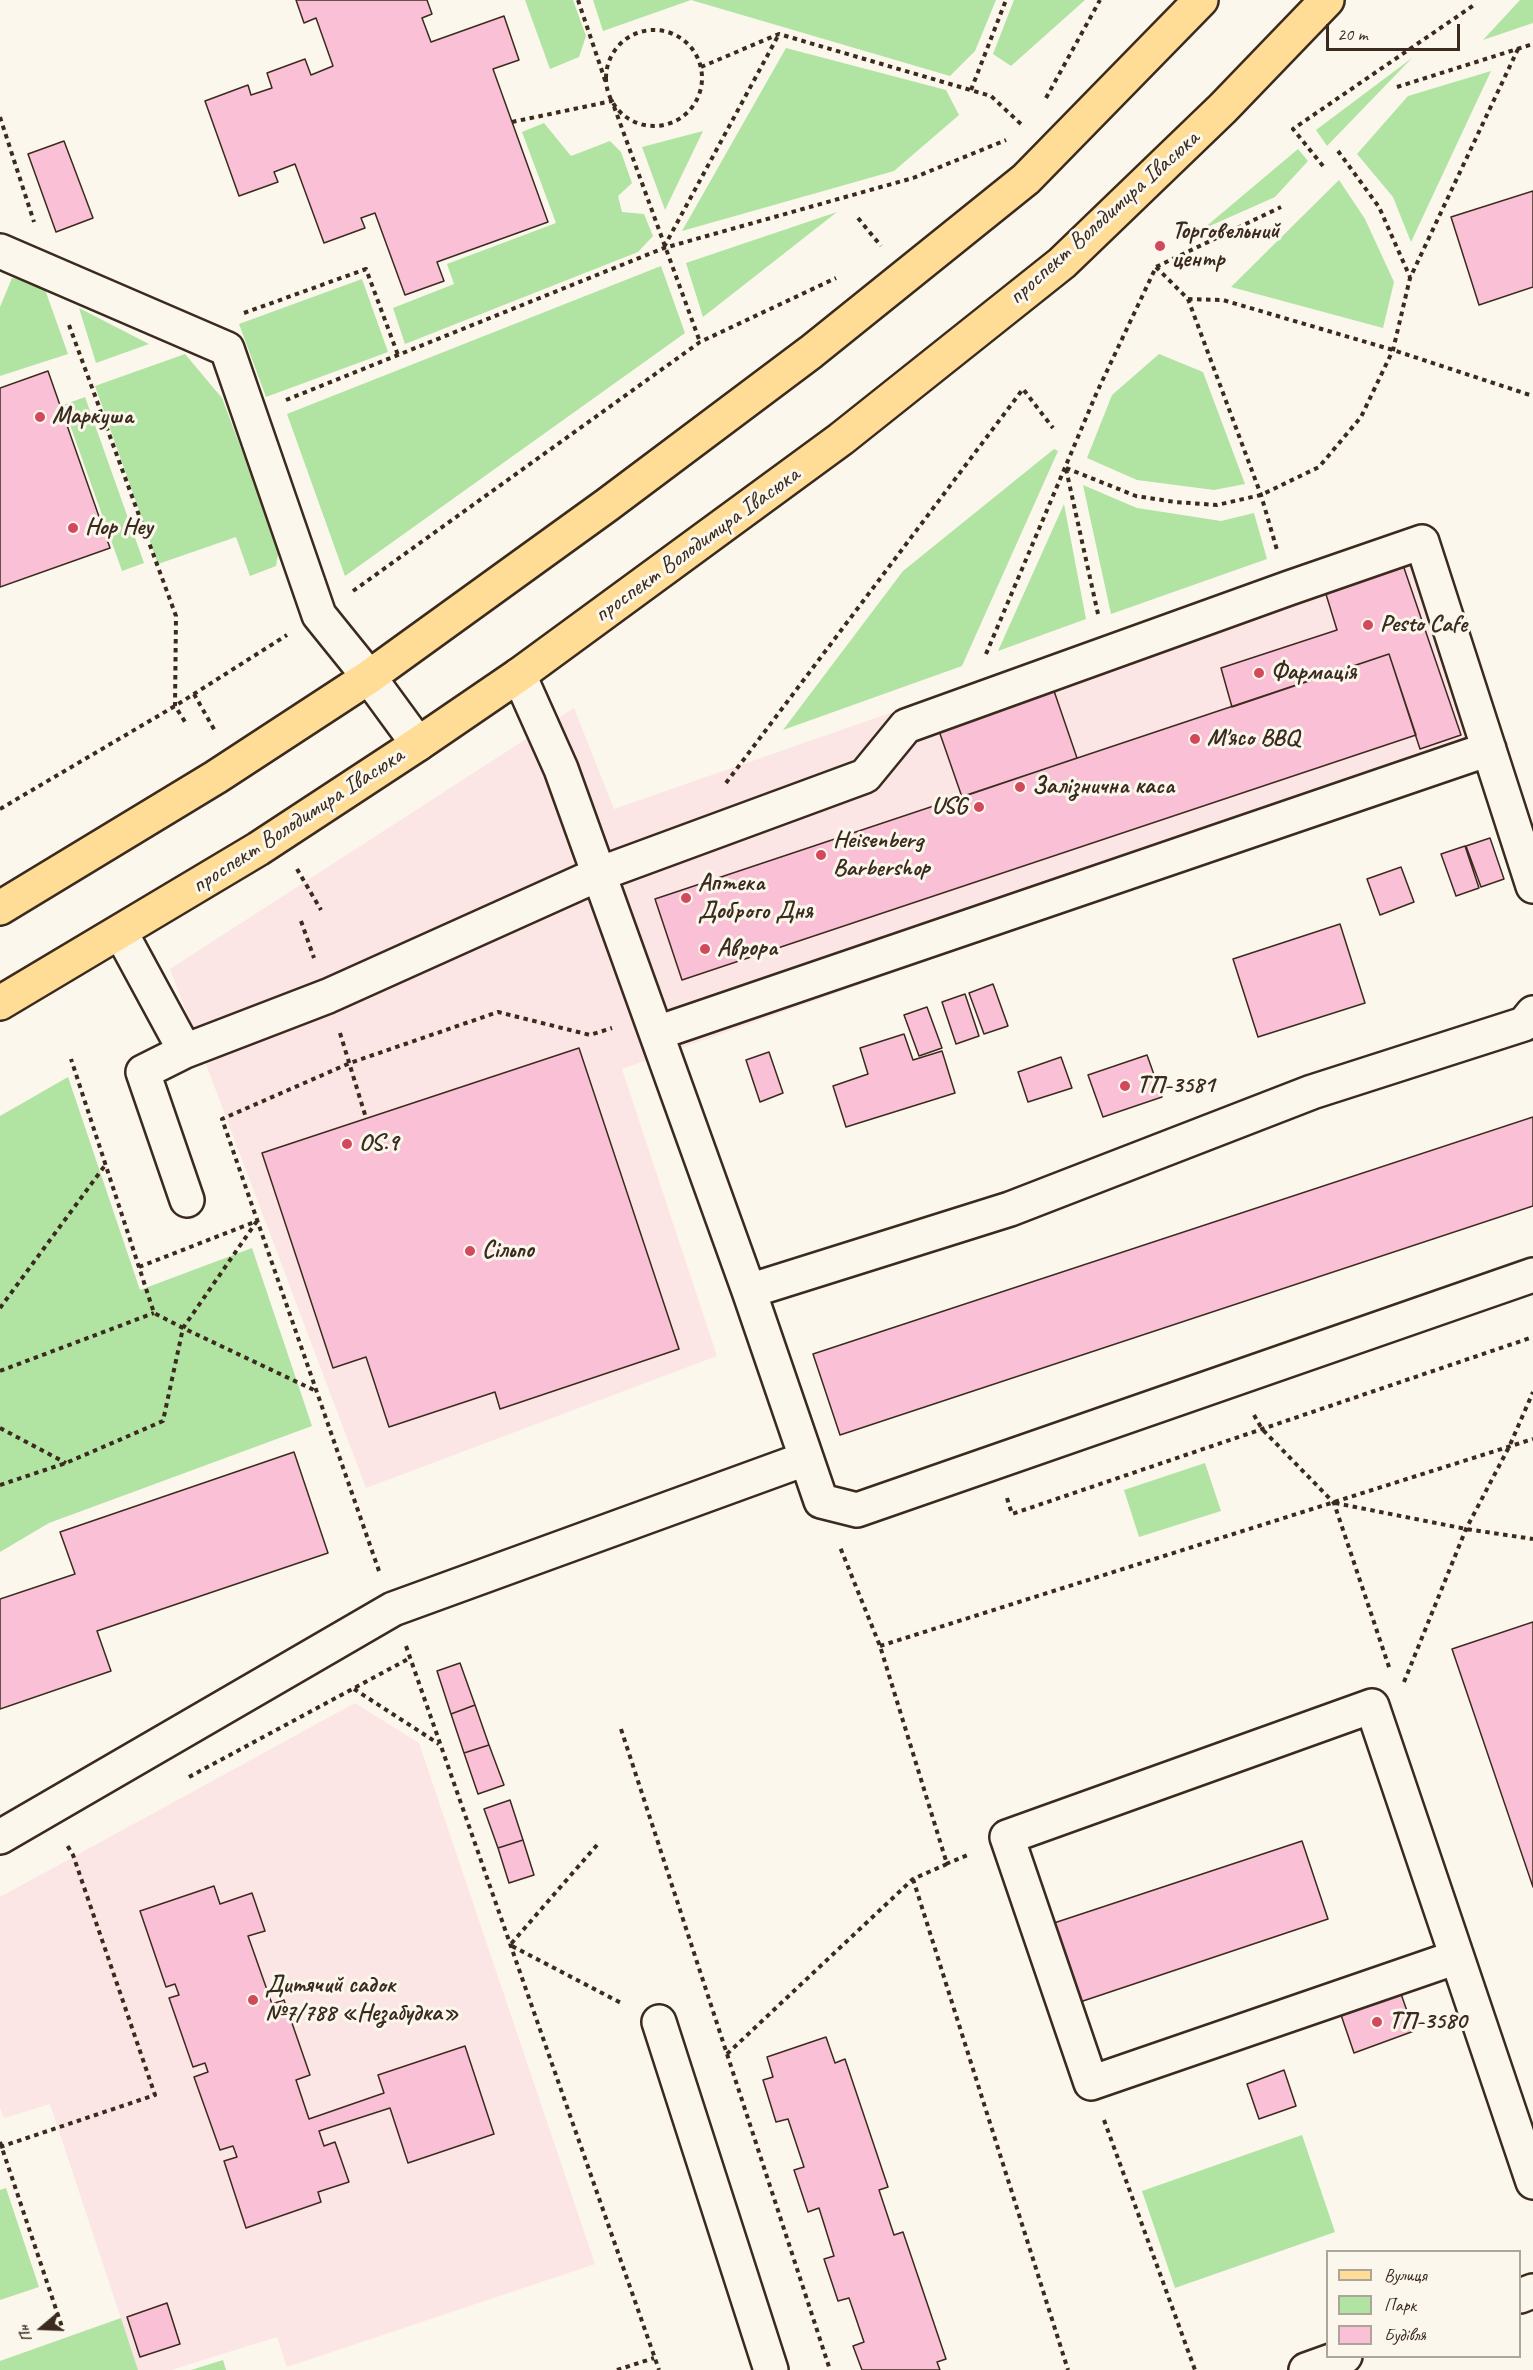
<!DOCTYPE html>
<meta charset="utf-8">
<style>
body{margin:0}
#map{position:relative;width:1533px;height:2370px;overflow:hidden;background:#fbf7ec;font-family:Caveat,sans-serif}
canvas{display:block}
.legend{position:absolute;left:1326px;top:2250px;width:195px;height:108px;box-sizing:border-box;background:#fbf7ec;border:2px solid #aea59a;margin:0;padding:8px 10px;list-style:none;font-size:18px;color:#3b2a1e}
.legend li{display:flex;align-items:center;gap:12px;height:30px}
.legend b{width:30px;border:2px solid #aea59a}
.north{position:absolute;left:12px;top:2298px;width:60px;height:60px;-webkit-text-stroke:4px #fbf7ec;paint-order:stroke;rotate:251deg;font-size:16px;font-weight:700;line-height:24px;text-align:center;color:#3b2a1e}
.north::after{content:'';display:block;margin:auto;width:21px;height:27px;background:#3b2a1e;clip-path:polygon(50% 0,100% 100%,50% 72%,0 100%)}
.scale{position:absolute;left:1326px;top:24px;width:134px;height:27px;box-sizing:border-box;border:3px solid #3b2a1e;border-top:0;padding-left:8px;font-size:18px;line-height:21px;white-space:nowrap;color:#3b2a1e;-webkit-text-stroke:4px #fbf7ec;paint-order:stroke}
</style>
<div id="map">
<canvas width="1533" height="2370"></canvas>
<ul class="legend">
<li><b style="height:8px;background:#ffdd96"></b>Вулиця</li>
<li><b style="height:16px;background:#b1e3a3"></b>Парк</li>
<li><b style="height:16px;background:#fac0d5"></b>Будівля</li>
</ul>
<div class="north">Пн</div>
<div class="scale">20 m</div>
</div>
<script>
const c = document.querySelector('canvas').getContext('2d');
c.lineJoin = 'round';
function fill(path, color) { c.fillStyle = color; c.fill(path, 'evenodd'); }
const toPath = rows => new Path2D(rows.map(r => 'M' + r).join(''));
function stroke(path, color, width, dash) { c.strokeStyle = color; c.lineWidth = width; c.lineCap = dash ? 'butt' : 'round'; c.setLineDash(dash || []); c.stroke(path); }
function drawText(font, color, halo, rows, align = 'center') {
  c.font = font + ' Caveat,sans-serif'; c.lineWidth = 6; c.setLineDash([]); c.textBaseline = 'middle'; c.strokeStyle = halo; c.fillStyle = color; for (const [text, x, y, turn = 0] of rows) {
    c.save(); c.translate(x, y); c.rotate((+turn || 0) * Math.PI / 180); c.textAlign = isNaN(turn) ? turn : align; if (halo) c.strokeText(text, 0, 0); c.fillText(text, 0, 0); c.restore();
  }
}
const built = toPath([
 [1422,528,1502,757,622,1069,717,1356,366,1488,170,969,574,708,614,809],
 [355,1703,419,1743,595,2264,287,2367,277,2337,171,2370,138,2370,50,2104,4,2118,0,2108,0,1897]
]);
const green = toPath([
 [525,0,573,0,586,36,579,57,550,69],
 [593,0,996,0,975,51,950,76,691,0,603,31],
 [1014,0,1085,0,1011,66,993,54],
 [1520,0,1533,0,1533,23,1483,40],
 [786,48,946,90,959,115,894,171,682,231],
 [1412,58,1327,146,1316,130],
 [1491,71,1411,242,1393,197,1357,154,1408,96],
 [544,123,571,156,610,141,621,152,632,183,618,196,622,212,644,214,653,236,638,252,405,344,393,308,454,284,447,264,556,223,522,132],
 [703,131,665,210,642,147],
 [1298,149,1308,161,1275,197,1203,229],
 [1339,180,1365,219,1394,282,1383,328,1231,287],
 [837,212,703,317,686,263],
 [661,266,685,333,345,576,287,414],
 [12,278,42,281,68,354,0,376,0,307],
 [362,279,388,352,266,397,239,324],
 [79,308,149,344,96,363],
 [185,354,222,398,279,549,276,566,250,576,236,537,158,564,95,386],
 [1159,354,1203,372,1245,484,1214,490,1137,480,1087,458,1112,395],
 [85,397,144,563,122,571,63,405],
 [1054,449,1058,451,962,666,783,730,903,571],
 [1083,485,1137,508,1221,521,1254,513,1267,559,1111,614],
 [1064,504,1086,619,998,651],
 [68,1077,140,1290,252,1248,312,1426,49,1523,0,1552,0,1116],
 [1205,1463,1221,1511,1139,1537,1124,1490],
 [1302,2135,1335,2232,1175,2288,1142,2191],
 [6,2188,39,2287,0,2300,0,2190],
 [121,2318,138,2370,0,2370,0,2361],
 [223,2360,226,2370,191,2370]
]);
const building = toPath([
 [296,0,427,0,432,14,422,18,431,42,504,16,519,60,493,69,548,222,437,262,444,281,405,295,375,213,361,218,365,228,324,243,295,164,274,172,278,182,239,196,205,101,248,85,251,95,272,88,267,73,305,59,311,75,333,66,316,18,304,23,296,0],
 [64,141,93,218,56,232,28,154,64,141],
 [1533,191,1533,287,1479,305,1451,217,1533,191],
 [48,371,110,548,0,587,0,388,48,371],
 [1403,565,1461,735,1420,749,1389,654,1232,707,1221,668,1337,630,1325,591,1403,565],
 [1389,654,1416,735,682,980,655,899,1389,654],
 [1053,688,1077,758,962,797,938,728,1053,688],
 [1490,838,1504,879,1481,887,1466,846,1490,838],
 [1465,846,1479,888,1456,896,1441,854,1465,846],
 [1401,867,1414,902,1380,915,1367,879,1401,867],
 [1340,924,1365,1003,1258,1037,1233,959,1340,924],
 [993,984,1008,1026,984,1034,969,993,993,984],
 [965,994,979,1036,956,1044,942,1002,965,994],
 [927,1007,942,1048,919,1056,904,1015,927,1007],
 [904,1034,913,1060,942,1051,955,1093,846,1127,833,1086,868,1074,860,1048,904,1034],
 [579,1048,679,1349,500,1409,495,1392,389,1427,366,1357,333,1368,262,1153,579,1048],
 [769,1052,783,1093,760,1102,746,1060,769,1052],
 [1147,1055,1162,1097,1103,1117,1088,1075,1147,1055],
 [1061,1057,1072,1088,1028,1102,1018,1072,1061,1057],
 [1533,1117,1533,1206,840,1435,813,1354,1533,1117],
 [294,1452,328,1553,97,1631,111,1671,0,1709,0,1599,75,1574,60,1532,294,1452],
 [1533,1622,1533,1887,1452,1649,1533,1622],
 [460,1663,475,1705,451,1714,437,1671,460,1663],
 [475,1705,489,1745,464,1753,451,1714,475,1705],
 [489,1745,504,1785,478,1794,464,1753,489,1745],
 [510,1800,523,1840,498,1848,484,1809,510,1800],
 [523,1840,534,1875,509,1883,498,1848,523,1840],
 [1302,1841,1328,1919,1077,2003,1051,1924,1302,1841],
 [214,1886,220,1904,252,1893,265,1931,248,1936,272,2004,284,2000,310,2075,296,2080,309,2119,384,2093,378,2075,465,2046,494,2134,408,2163,390,2108,319,2131,324,2146,335,2142,349,2182,318,2192,321,2202,246,2228,224,2161,237,2157,233,2146,220,2150,194,2077,208,2072,205,2063,193,2067,169,1998,179,1995,175,1984,166,1987,140,1911,214,1886],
 [1400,1991,1414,2031,1354,2053,1340,2012,1400,1991],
 [826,2037,835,2063,845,2059,888,2187,879,2190,894,2235,903,2232,946,2359,937,2362,940,2370,862,2370,853,2346,864,2342,849,2298,838,2301,824,2259,834,2256,819,2208,808,2212,794,2170,804,2167,788,2119,776,2122,763,2080,773,2077,767,2057,826,2037],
 [1284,2070,1296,2106,1259,2119,1247,2084,1284,2070],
 [167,2303,180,2344,140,2357,127,2317,167,2303]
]);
const path = toPath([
 [578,0,606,83],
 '606 78a48 48 0 1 1 96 0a48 48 0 1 1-96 0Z',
 [701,67,779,34,991,96,1023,126],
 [1397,87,1533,44],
 [971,90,1006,0],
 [1046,98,1100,0],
 [0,117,34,222],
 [512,122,612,101,700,342],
 [1338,151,1379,207,1410,277],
 [1323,166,1293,129,1474,5],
 [858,218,881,246],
 [664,247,779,34],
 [1156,267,1188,299,1261,495,1277,550],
 [1188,299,1223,300,1393,350,1533,396],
 [244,313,366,269,398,355],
 [69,325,176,616,175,706,187,725],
 [286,400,664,248,913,178,1006,140],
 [1066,468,1136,496,1175,502,1217,505,1261,495,1319,467,1361,417,1393,350,1410,278,1518,49],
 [1066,469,1098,614],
 [353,591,700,342,836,278],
 [986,654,1097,392,1156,267,1281,207],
 [194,694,215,731],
 [726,783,1023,389,1053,428],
 [0,809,175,706,287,635],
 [297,869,321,910],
 [301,921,314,958],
 [340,1033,366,1118],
 [257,1221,183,1328,316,1391],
 [139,1267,257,1221],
 [0,1308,106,1164],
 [0,1371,154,1313],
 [1254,1415,1262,1429,1334,1503,1390,1670],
 [0,1428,66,1463],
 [0,1485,66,1463,163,1421,183,1328,154,1313,71,1059],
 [1007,1498,1012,1514,1533,1337],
 [1335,1503,1466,1529,1533,1539],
 [379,1571,222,1119,350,1063,498,1012,590,1035,612,1028],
 [406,1646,659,2370],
 [880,1646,1533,1439],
 [1404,1682,1466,1529,1509,1447,1533,1392],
 [354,1689,439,1744],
 [621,1729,830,2370],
 [189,1777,410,1658],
 [597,1845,510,1945,623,2004],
 [946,1864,970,1854],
 [913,1879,1068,2370],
 [727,2054,913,1879,947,1864,880,1646,840,1547],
 [1104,2120,1195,2370],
 [0,2142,63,2330],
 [0,2147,155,2095,73,1855,67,1845],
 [617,2370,654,2358]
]);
const minor = toPath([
 [0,251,227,349,319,615,369,677,418,744],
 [519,675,561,769,749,1291,821,1501,857,1510,1533,1275],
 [121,933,185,1051],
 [657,1033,1489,749],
 [187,1200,143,1072,185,1051,328,996,599,874,865,776,906,726,1289,588,1422,542,1533,886],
 [749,1291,1010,1209,1312,1092,1524,1024,1533,1013],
 [0,1837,393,1609,805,1459],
 [1457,1957,1091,2083,1007,1837,1372,1706,1457,1957,1533,2182],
 [659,2022,771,2370],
 [1520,2296,1533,2291],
 [1306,2370,1345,2356]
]);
const major = toPath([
 [0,908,216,777,369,677,607,505,811,352,1026,179,1201,0],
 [0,1003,258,849,418,744,519,675,841,439,1062,263,1223,108,1327,0]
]);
const markers = [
 [1160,246,6,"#d1495b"],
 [40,417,6,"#d1495b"],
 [73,528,6,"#d1495b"],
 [1368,625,6,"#d1495b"],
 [1259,673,6,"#d1495b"],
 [1195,739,6,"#d1495b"],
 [1020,787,6,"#d1495b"],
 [979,807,6,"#d1495b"],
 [821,855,6,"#d1495b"],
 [686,898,6,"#d1495b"],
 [705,949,6,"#d1495b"],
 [1125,1086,6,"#d1495b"],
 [347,1144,6,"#d1495b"],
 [470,1251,6,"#d1495b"],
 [253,2000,6,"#d1495b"],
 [1377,2022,6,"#d1495b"]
];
const streetNames = [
 ["проспект Володимира Івасюка",1104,218,-42],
 ["проспект Володимира Івасюка",697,545,-36],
 ["проспект Володимира Івасюка",298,821,-33]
];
const poiNames = [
 ["Торговельний",1172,232],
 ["центр",1172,260],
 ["Маркуша",52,417],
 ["Hop Hey",85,528],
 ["Pesto Cafe",1380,625],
 ["Фармація",1271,673],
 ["M'ясо BBQ",1207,739],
 ["Залізнична каса",1032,787],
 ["USG",967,807,"right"],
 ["Heisenberg",833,841],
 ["Barbershop",833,869],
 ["Аптека",698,884],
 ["Доброго Дня",698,912],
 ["Аврора",717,949],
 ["ТП-3581",1137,1086],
 ["OS.9",359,1144],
 ["Сільпо",482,1251],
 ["Дитячий садок",265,1986],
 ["№7/788 «Незабудка»",265,2014],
 ["ТП-3580",1389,2022]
];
fill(built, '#fbe6e5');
fill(green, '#b1e3a3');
fill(building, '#fac0d5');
stroke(building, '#3b2a1e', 1.5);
stroke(minor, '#3b2a1e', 38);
stroke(major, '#3b2a1e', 38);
stroke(path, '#3b2a1e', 4, [4.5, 4.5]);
stroke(minor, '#fbf7ec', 33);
stroke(major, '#ffdd96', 33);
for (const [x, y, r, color] of markers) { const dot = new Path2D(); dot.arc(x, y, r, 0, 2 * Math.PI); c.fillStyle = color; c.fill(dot); stroke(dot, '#fbf7ec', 2); }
drawText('24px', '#3b2a1e', '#fbf7ec', streetNames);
drawText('bold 24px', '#3b2a1e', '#fbf7ec', poiNames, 'left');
</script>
